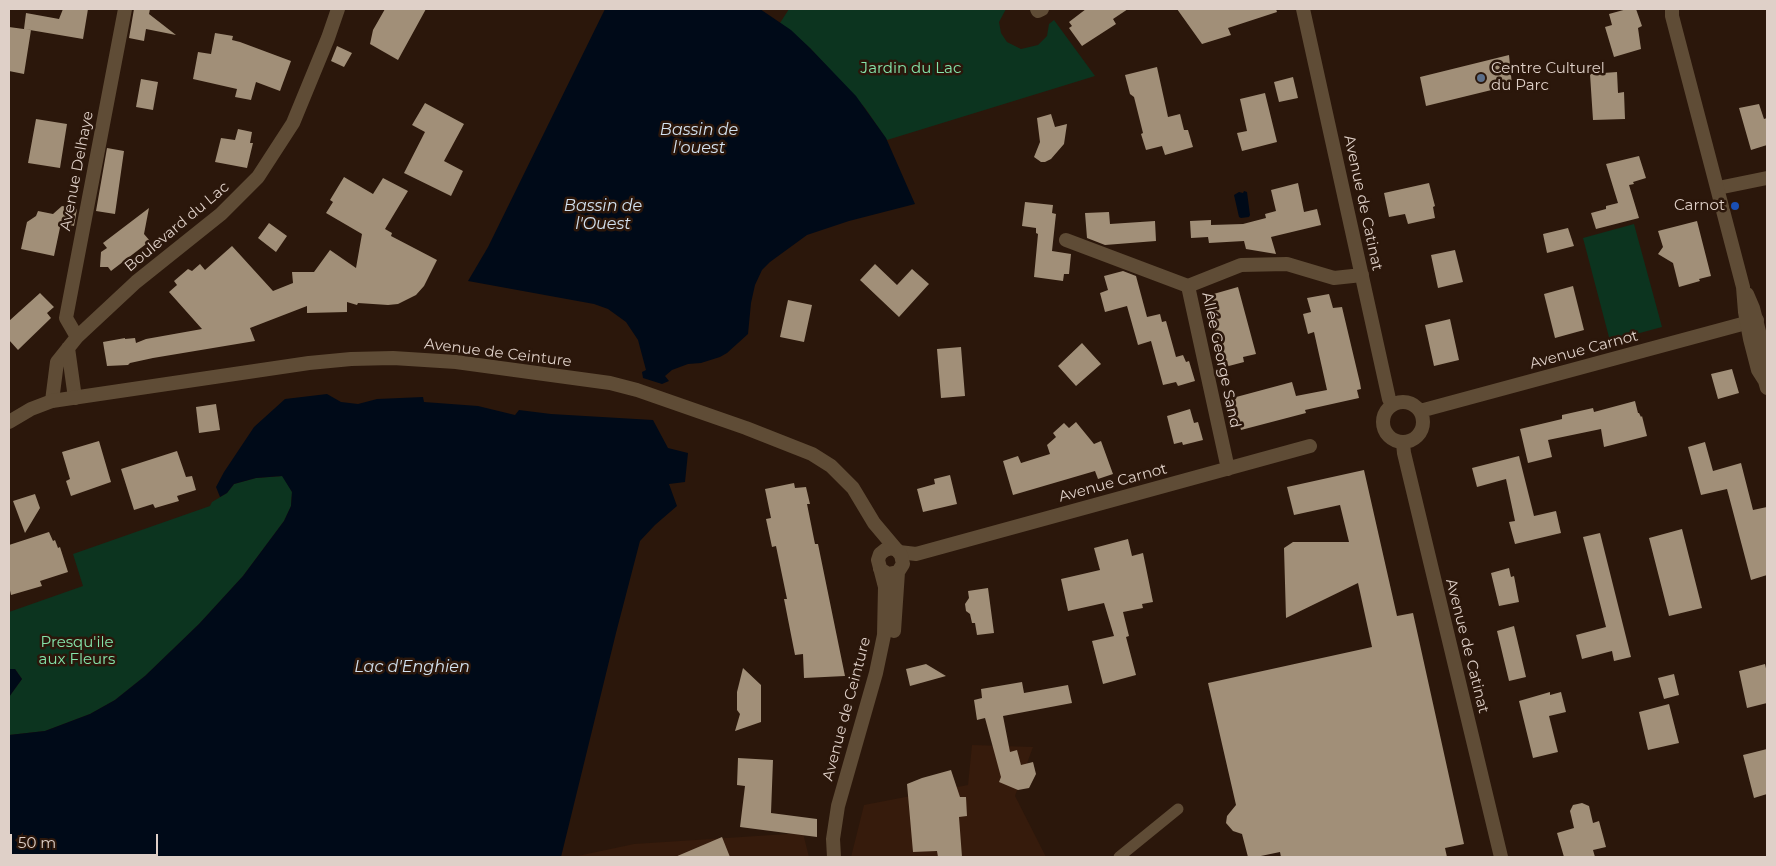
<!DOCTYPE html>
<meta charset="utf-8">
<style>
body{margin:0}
#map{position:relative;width:1776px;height:866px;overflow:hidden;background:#2b170b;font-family:Montserrat,sans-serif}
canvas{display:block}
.frame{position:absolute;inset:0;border:10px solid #dfd0c8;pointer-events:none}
.scale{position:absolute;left:10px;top:834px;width:148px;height:22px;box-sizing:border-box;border:2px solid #dfd0c8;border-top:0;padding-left:6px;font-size:15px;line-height:18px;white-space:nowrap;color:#dfd0c8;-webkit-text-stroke:4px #2b170b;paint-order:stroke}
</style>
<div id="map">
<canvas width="1776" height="866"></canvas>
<div class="frame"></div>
<div class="scale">50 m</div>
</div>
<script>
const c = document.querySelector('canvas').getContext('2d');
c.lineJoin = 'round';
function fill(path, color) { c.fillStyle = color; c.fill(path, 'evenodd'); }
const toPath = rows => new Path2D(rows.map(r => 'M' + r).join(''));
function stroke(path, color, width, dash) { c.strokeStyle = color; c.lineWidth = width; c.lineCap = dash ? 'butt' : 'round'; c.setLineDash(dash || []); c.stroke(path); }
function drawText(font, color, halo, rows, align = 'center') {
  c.font = font + ' Montserrat,sans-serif'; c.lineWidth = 5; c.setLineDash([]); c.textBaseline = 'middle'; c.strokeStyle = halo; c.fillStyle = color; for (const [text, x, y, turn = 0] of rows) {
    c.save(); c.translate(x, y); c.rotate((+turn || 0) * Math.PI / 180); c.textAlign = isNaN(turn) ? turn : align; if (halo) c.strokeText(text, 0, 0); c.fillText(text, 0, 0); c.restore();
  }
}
const built = toPath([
 [972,745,1033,747,1015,796,1046,857,851,857,864,805,968,785],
 [803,833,809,857,573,857,634,844]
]);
const green = toPath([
 [789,9,1006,9,999,22,1001,33,1007,42,1021,49,1038,45,1047,36,1049,24,1054,20,1095,76,887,140,865,108,810,48,780,23],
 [1634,224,1662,327,1610,341,1583,238],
 [283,476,292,492,291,506,284,521,243,576,199,624,145,676,115,700,90,714,45,731,9,735,9,697,22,679,15,669,9,669,9,612,83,586,73,554,210,506,212,502,227,493,234,484,256,478]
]);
const water = toPath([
 [605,9,760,9,791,30,810,48,856,96,886,138,915,204,849,221,807,235,770,262,762,270,755,285,751,303,748,334,727,353,720,357,701,363,688,364,672,370,665,376,669,381,662,384,643,378,642,372,646,370,638,340,626,322,608,309,594,304,468,281,488,247],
 [1244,191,1247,192,1250,215,1249,217,1241,218,1239,217,1234,195,1239,192,1243,193],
 [327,394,341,402,358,404,377,399,423,397,424,402,478,406,515,415,519,410,551,414,653,420,668,448,688,453,685,482,669,484,677,506,655,525,640,541,616,633,561,857,9,857,9,735,45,731,90,714,115,700,145,676,199,624,243,576,284,521,291,506,292,492,282,476,256,478,234,484,227,493,220,497,216,487,224,472,254,427,285,399],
 [9,669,15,669,22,679,9,697]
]);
const building = toPath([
 [63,9,88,9,83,39,24,29,26,13,59,19],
 [134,9,150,9,149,14,176,35,146,29,144,41,129,38],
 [385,9,426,9,398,60,370,44,373,30],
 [1086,9,1128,9,1113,19,1116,24,1082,46,1069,28,1072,26,1069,22],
 [1177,9,1276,9,1277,12,1228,28,1231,35,1202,44],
 [1627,9,1636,9,1642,26,1638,28,1641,49,1614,57,1605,27,1612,25,1609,14],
 [9,27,31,30,24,74,9,71],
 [215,33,233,36,232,40,240,42,291,61,280,91,256,82,251,100,235,97,237,89,193,79,198,52,211,54],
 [337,46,352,53,344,67,331,61],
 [1509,55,1512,85,1426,106,1420,77],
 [1157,67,1168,117,1180,114,1184,130,1188,130,1193,147,1165,155,1162,146,1146,150,1141,134,1143,133,1134,97,1130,94,1125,75],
 [1617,72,1618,93,1624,92,1625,119,1593,120,1590,74],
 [1293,77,1298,98,1279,102,1274,82],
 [141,79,158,82,153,110,136,107],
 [1265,93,1277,142,1242,151,1237,133,1247,131,1240,99],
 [425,103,464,124,444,161,463,171,451,196,404,173,425,132,412,125],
 [1759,104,1764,119,1767,118,1767,145,1751,150,1739,108],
 [1051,114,1055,127,1067,124,1064,144,1051,159,1045,162,1041,162,1034,157,1040,142,1037,118],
 [36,119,67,124,60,168,28,163],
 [238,129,252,132,250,143,253,143,247,168,215,162,221,138,235,140],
 [107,148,124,151,115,214,96,211],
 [1639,156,1646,178,1633,182,1634,184,1629,185,1639,218,1596,229,1591,213,1606,209,1606,206,1618,203,1606,164],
 [344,177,373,194,383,178,408,191,385,229,392,233,391,236,437,260,424,286,416,295,398,304,388,305,358,303,357,305,347,302,347,312,307,313,307,306,250,328,255,341,153,358,130,363,128,365,107,366,103,342,125,338,125,339,135,338,136,343,146,339,202,329,169,292,177,285,174,281,188,269,192,271,200,264,205,270,232,246,273,291,293,283,292,272,314,272,330,250,356,268,362,234,326,213,333,202,330,200],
 [1298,183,1304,212,1317,209,1321,225,1271,237,1276,254,1246,249,1244,241,1209,243,1208,237,1191,238,1190,221,1211,220,1211,225,1243,224,1266,218,1265,214,1276,211,1271,190],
 [1429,183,1435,206,1433,207,1435,218,1408,224,1405,214,1389,217,1384,193],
 [1025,202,1053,205,1052,213,1056,214,1052,251,1071,254,1069,274,1064,274,1063,281,1034,277,1038,234,1036,233,1036,228,1022,226],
 [62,206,77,209,74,226,61,223,54,256,21,249,27,222,36,216,38,211,53,214],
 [149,208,144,234,150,241,111,271,108,267,100,267,101,252,107,248,103,243],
 [1109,212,1110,224,1155,221,1156,241,1105,245,1087,238,1085,213],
 [1697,221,1711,276,1699,279,1700,281,1679,287,1673,263,1658,254,1663,247,1658,231],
 [269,223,287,236,276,252,258,238],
 [1568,228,1574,246,1547,253,1543,234],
 [1455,250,1463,282,1438,288,1431,255],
 [875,264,897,285,912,269,929,284,899,317,860,280],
 [1123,271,1136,276,1147,317,1160,314,1162,322,1166,321,1176,357,1183,355,1186,362,1189,361,1195,381,1178,386,1176,382,1163,385,1151,341,1138,345,1127,306,1105,312,1100,293,1108,290,1104,276],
 [1573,286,1584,330,1555,338,1544,294],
 [1238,287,1256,354,1243,357,1244,362,1225,367,1208,303,1212,301,1210,295],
 [40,293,54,307,47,313,51,318,18,350,9,340,9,321],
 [1329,294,1333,308,1342,307,1360,383,1361,389,1357,390,1359,398,1305,410,1306,413,1241,430,1240,426,1232,428,1225,400,1292,382,1296,396,1327,390,1314,332,1308,334,1303,314,1311,312,1307,298],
 [788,300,812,305,804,342,780,337],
 [1450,319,1459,360,1434,366,1425,325],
 [1082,343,1101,364,1076,386,1058,366],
 [961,347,965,396,941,398,937,349],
 [1732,369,1739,393,1718,399,1711,374],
 [1635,401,1638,413,1639,413,1641,417,1642,416,1647,436,1604,447,1601,429,1548,440,1552,457,1528,463,1520,429,1562,419,1562,415,1593,408,1594,412],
 [216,404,220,430,199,433,196,407],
 [1190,409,1194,423,1198,422,1203,440,1183,445,1182,442,1174,444,1167,416],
 [1076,422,1094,444,1101,441,1113,474,1098,479,1095,471,1013,495,1003,461,1018,456,1021,463,1050,454,1047,445,1056,437,1053,433,1064,423,1069,428],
 [99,441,111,482,71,496,66,481,70,479,62,452],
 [1705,442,1713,471,1741,463,1753,510,1767,507,1767,575,1751,580,1727,489,1701,495,1688,447],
 [177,451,186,477,192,476,196,490,177,496,179,501,155,508,153,504,134,510,121,469],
 [1519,456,1534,516,1556,511,1561,533,1515,544,1509,522,1515,521,1506,479,1477,487,1472,468],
 [1364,470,1397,616,1413,613,1464,844,1445,848,1447,857,1281,857,1280,852,1256,857,1248,857,1242,834,1233,831,1226,823,1227,816,1236,805,1208,683,1372,647,1358,583,1286,618,1284,548,1293,542,1349,542,1340,505,1294,515,1287,487],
 [950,475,957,504,923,512,917,489,935,484,934,479],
 [794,483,795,488,806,487,810,504,807,504,815,544,818,544,845,676,804,678,803,654,795,655,784,599,787,599,776,546,772,547,766,519,771,518,765,489],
 [35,494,40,508,25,533,13,501],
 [1682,529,1702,608,1669,616,1649,538],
 [49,532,53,541,55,540,58,548,60,547,68,572,40,581,42,586,11,595,9,586,9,545],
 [1600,533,1631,657,1614,661,1612,651,1582,659,1576,635,1606,627,1583,537],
 [1128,539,1132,556,1143,553,1153,602,1142,604,1143,608,1123,612,1129,636,1126,637,1136,675,1103,684,1092,641,1114,636,1104,603,1068,611,1061,579,1100,570,1094,548],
 [1509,568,1511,577,1514,576,1519,602,1499,606,1491,573],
 [988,588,994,633,977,635,975,623,972,623,970,614,966,611,965,604,969,598,968,591],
 [1514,626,1526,677,1509,681,1497,631],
 [926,664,946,676,910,686,906,669],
 [1765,664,1767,673,1767,703,1747,708,1739,671],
 [743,668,761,685,761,722,735,731,740,714,737,710,737,692],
 [1674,674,1679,695,1664,699,1658,678],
 [1022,682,1024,693,1068,685,1072,703,1003,716,1010,752,1017,750,1021,765,1033,762,1036,774,1029,788,1018,790,999,782,1001,777,985,718,977,720,974,700,982,698,981,689],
 [1550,692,1550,695,1561,692,1566,712,1549,716,1558,752,1533,758,1519,701],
 [1669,704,1679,743,1648,750,1639,712],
 [1767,749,1767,794,1754,798,1743,755],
 [738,758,773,760,771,813,817,819,817,837,740,827,745,786,737,785],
 [951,770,960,797,966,797,967,816,959,817,962,857,938,857,937,851,913,852,907,784,922,778],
 [1582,803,1589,806,1593,823,1599,821,1606,847,1593,850,1595,857,1564,857,1557,833,1574,828,1570,811,1573,805],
 [722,837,730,857,675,857]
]);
const service = toPath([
 [1119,857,1178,809]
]);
const minor = toPath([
 [1037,9,1038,11,1042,9],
 [1303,9,1389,399,1392,404],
 [1718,188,1767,178],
 [1066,240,1188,286],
 [77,337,66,318,125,9],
 [68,348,75,398],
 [52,401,57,362,77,337,136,282,221,214,258,177,293,123,328,38,338,9],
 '1383 422a20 20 0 1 1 40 0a20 20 0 1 1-40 0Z',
 [1420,411,1757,320],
 [1403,443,1404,453,1501,857],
 [1228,469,1188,286,1241,265,1287,264,1334,278,1362,275],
 [899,552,916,554,1310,446]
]);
const tertiary = toPath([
 [1672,9,1672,16,1743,287,1745,312,1750,339,1758,370,1765,381,1767,388],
 [1747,294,1753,308,1767,363],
 [9,422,31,409,52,401,309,363,351,359,393,358,456,362,610,383,637,390,746,428,812,454,831,466,853,488,874,523,901,555,903,564,898,572,888,574,880,569],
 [894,631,898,572],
 [834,857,833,839,838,806,876,673,884,635,885,587,878,560,880,554,885,550,891,548,897,550]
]);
const markers = [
 [1481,78,5,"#5c6f8a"],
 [1735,206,5,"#1a4fb4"]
];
const parkNames = [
 ["Jardin du Lac",911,69],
 ["Presqu'ile",77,643],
 ["aux Fleurs",77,660]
];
const poiNames = [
 ["Centre Culturel",1491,69],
 ["du Parc",1491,86],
 ["Carnot",1725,206,"right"]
];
const streetNames = [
 ["Avenue Delhaye",77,171,-79],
 ["Avenue de Catinat",1363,203,78],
 ["Boulevard du Lac",177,227,-40],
 ["Avenue Carnot",1584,350,-15],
 ["Avenue de Ceinture",498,353,7],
 ["Allée George Sand",1221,360,78],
 ["Avenue Carnot",1113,483,-15],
 ["Avenue de Catinat",1467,646,76],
 ["Avenue de Ceinture",847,709,-75]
];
const waterNames = [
 ["Bassin de",699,130],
 ["l'ouest",699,148],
 ["Bassin de",603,206],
 ["l'Ouest",603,224],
 ["Lac d'Enghien",412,667]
];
fill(built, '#361b0c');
fill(green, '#0c341f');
fill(water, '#000a18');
fill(building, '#a18f78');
stroke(service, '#5f4c36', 11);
stroke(minor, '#5f4c36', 14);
stroke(tertiary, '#5f4c36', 14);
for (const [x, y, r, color] of markers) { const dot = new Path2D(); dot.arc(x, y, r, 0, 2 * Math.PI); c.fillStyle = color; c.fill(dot); stroke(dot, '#2b170b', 2); }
drawText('15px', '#85e5ab', '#2b170b', parkNames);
drawText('15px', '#dfd0c8', '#2b170b', poiNames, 'left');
drawText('15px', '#dfd0c8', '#2b170b', streetNames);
drawText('italic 16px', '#d3e2f0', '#2b170b', waterNames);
</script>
